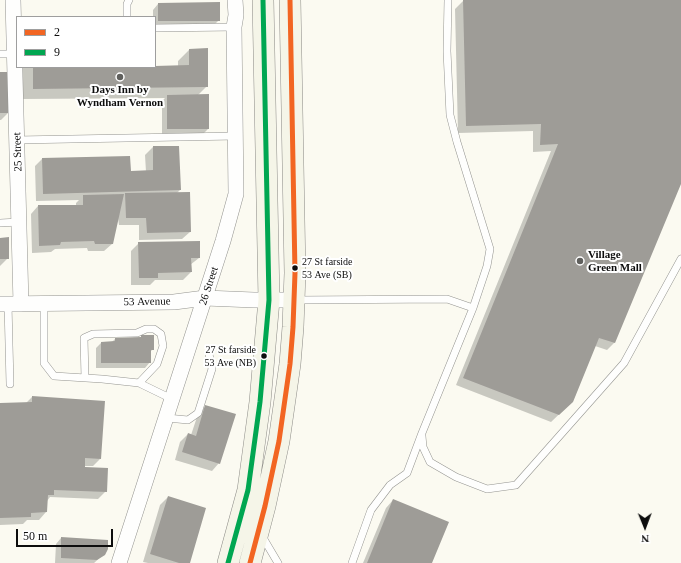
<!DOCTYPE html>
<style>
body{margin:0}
#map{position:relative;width:681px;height:563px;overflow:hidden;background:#fbfaf1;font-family:Georgia,serif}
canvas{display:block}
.legend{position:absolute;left:16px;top:16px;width:140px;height:52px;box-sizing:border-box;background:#fff;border:1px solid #9e9e9e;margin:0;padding:5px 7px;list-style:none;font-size:12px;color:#0d0d0d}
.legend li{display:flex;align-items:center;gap:8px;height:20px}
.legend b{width:20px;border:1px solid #9e9e9e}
.north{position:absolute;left:625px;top:507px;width:40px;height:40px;-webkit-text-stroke:3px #fff;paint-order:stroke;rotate:179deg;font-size:11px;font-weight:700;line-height:16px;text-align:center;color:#0d0d0d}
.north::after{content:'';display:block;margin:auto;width:14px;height:18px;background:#0d0d0d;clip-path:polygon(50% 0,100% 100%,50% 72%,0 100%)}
.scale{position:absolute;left:16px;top:529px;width:97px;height:18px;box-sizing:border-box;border:2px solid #0d0d0d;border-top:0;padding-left:5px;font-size:12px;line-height:14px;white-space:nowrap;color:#0d0d0d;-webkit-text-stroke:3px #fff;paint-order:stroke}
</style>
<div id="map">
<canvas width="681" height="563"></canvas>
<ul class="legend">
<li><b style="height:5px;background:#f26522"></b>2</li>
<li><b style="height:5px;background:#00a651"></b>9</li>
</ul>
<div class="north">N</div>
<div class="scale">50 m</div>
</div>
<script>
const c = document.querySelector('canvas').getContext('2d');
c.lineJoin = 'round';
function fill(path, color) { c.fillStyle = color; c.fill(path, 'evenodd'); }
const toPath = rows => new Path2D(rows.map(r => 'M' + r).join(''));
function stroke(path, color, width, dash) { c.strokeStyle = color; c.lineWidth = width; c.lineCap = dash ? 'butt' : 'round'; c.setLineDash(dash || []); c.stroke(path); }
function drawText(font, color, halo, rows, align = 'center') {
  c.font = font + ' Georgia,serif'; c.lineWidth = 4; c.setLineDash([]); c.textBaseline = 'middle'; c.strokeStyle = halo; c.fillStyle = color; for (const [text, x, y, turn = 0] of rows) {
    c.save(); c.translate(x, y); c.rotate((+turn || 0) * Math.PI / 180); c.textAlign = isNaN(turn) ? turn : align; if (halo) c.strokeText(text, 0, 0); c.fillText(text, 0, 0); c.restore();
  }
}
const shadow = toPath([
 [464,0,681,0,681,182,614,343,607,350,595,346,573,401,551,422,456,385,551,151,533,152,533,131,458,133,455,9],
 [158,4,219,20,213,26,155,27,155,17,153,17,153,10],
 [189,50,207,86,198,95,208,129,203,134,162,135,162,101,165,98,23,99,22,67,78,68,178,67,178,61],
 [0,73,9,112,1,120,0,120],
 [153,147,178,147,180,190,176,194,190,232,182,239,139,240,139,225,119,225,118,218,112,244,104,251,88,251,87,248,55,249,51,252,32,253,31,214,38,206,76,206,76,203,79,200,36,201,35,166,42,159,130,172,146,172,145,155],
 [0,239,8,258,0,266],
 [139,243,199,258,190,265,191,272,183,280,155,280,150,285,131,285,131,251],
 [142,336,153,349,150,352,150,362,145,368,96,368,96,348,101,343,112,342,115,339,140,338],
 [32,397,100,459,93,466,84,466,84,468,106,491,98,499,50,497,47,501,46,512,39,520,27,520,23,524,0,525,0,404,26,403],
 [206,406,219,463,212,471,175,460,180,442,188,434,191,435,198,414],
 [168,497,189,563,148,563,143,562,160,505],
 [393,500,431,563,363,563,386,508],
 [61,538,104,554,94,563,55,563,56,544]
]);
const building = toPath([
 [463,0,681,0,681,184,615,343,599,338,573,402,559,415,463,378,558,144,540,145,541,124,466,126],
 [220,2,220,21,158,21,158,3],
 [208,48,208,87,33,89,33,67,155,67,155,66,189,65,189,49],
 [0,72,10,72,10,113,0,113],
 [209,94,209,129,167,129,167,95],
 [153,146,179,146,181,190,43,194,42,158,130,156,131,171,153,170],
 [190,192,191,232,147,233,146,218,126,218,125,193],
 [124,194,113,244,95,244,94,241,61,242,60,245,39,246,38,205,83,205,83,195],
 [9,237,9,259,0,259,0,238],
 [200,241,200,258,191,258,192,272,158,273,158,278,139,278,138,242],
 [141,335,154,335,154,350,151,350,151,363,101,363,101,342,115,341,115,338,141,337],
 [32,396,105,401,101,459,85,458,85,467,108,468,107,492,54,490,54,495,48,495,47,512,31,513,31,517,0,518,0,403,32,402],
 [205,405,236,414,220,464,182,452,188,433,196,436],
 [168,496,206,508,190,563,179,563,150,554],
 [393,499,449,522,432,563,367,563],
 [61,537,108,540,108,549,105,555,97,560,61,558]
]);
const service = toPath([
 [127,17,127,4,129,0],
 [155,28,234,27],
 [0,54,15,54],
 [17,140,235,136],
 [0,223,19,222],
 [296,300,447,299,473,308],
 [8,304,10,384],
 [44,304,44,363,54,376,102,379,139,383,172,399],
 [85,378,84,338,93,334,137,333,146,329,154,329,161,334,163,346,157,364,139,383],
 [167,418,188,420,198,413,212,369,209,354],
 [422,436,423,447,430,462,456,477,487,489,516,485,624,363,681,259],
 [262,536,278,563],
 [352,563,371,510,390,485,407,473,422,433,473,308,487,266,490,249,457,142,450,115,447,51,448,0]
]);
const minor = toPath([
 [13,0,21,304],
 [0,304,174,302,205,298,254,300,294,300],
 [119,563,223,241,236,194,234,27,236,15,235,0]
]);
const secondary = toPath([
 [228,563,248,490,260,402,269,300,263,0],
 [250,563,265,506,279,441,290,364,293,327,295,273,290,0]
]);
const bus1 = toPath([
 [250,563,265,506,279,441,290,364,293,327,295,273,290,0]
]);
const bus2 = toPath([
 [228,563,248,490,260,402,269,300,263,0]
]);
const markers = [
 [120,77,4,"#60605d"],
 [580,261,4,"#60605d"],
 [295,268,3.5,"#0d0d0d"],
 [264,356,3.5,"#0d0d0d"]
];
const busNames = [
 ["27 St farside",302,262],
 ["53 Ave (SB)",302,275],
 ["27 St farside",256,350,"right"],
 ["53 Ave (NB)",256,363,"right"]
];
const poiNames = [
 ["Days Inn by",120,90],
 ["Wyndham Vernon",120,103],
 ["Village",588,255,"left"],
 ["Green Mall",588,268,"left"]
];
const streetNames = [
 ["25 Street",18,152,-92],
 ["26 Street",209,286,-72],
 ["53 Avenue",147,302,-1]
];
fill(shadow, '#0003');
fill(building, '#9e9c97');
stroke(service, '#949490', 8);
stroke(minor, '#949490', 16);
stroke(secondary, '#8b8a86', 22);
stroke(service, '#fefefd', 7);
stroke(minor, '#fefefd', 15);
stroke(secondary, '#f5f5e8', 21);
stroke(bus1, '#f26522', 5);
stroke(bus2, '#00a651', 5);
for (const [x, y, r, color] of markers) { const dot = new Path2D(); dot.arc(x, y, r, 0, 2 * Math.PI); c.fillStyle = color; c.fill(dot); stroke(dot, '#fff', 1.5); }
drawText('10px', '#0d0d0d', '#fff', busNames, 'left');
drawText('bold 11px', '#0d0d0d', '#fff', poiNames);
drawText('11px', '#0d0d0d', '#fff', streetNames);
</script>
